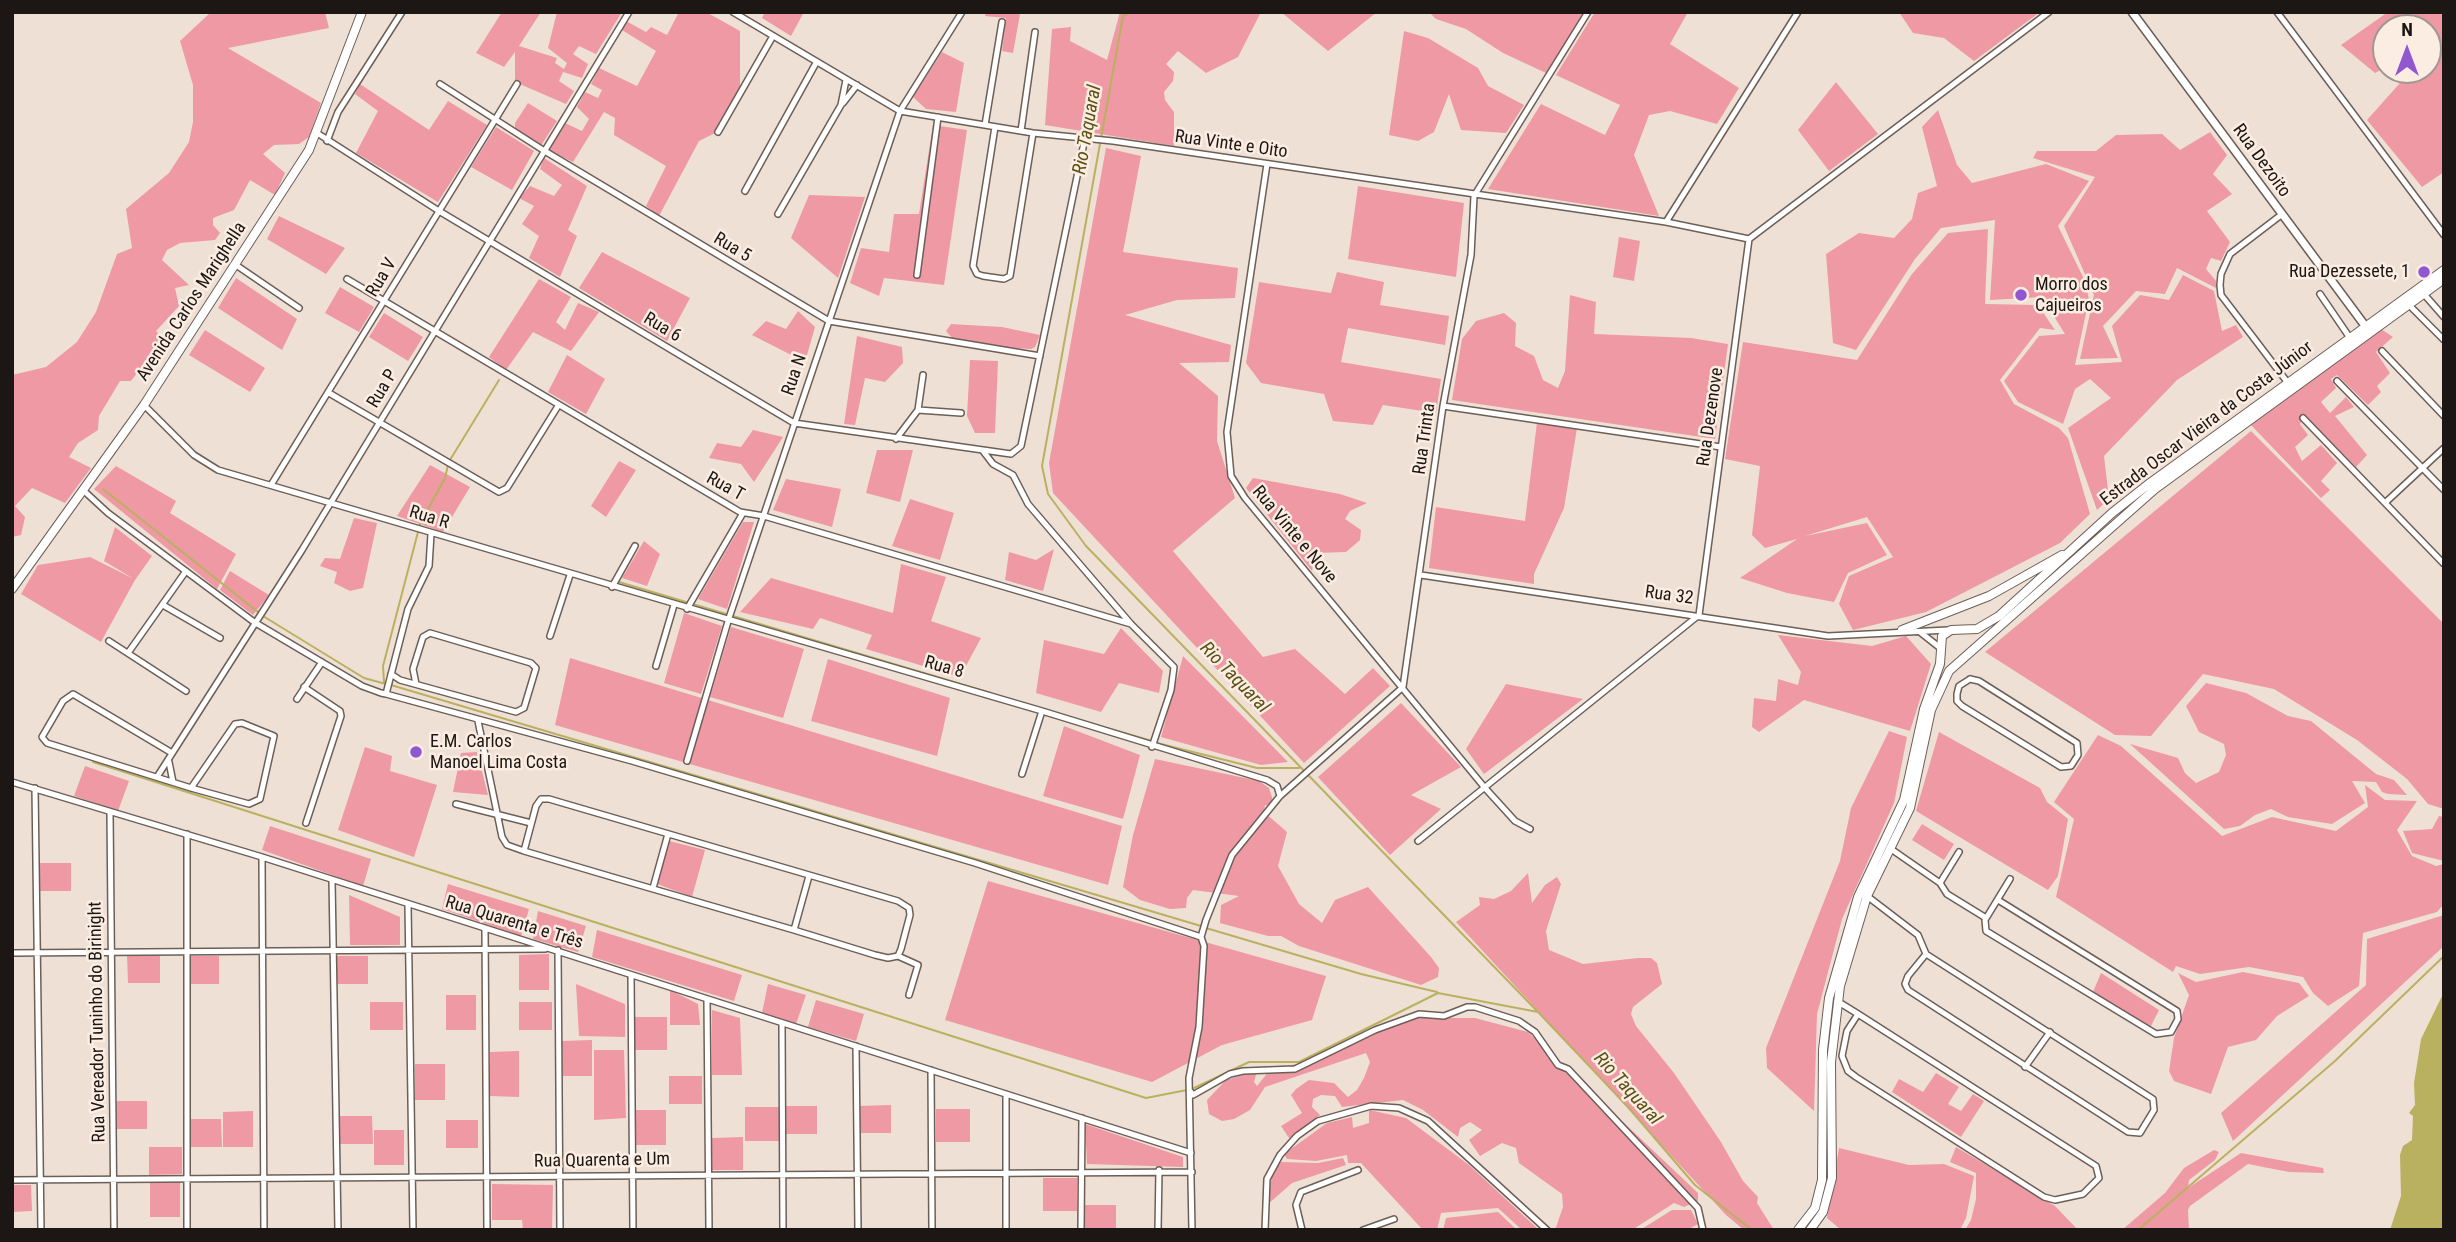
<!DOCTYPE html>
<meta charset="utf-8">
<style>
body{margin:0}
#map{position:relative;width:2456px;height:1242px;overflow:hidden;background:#efe0d6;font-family:"Roboto Condensed",sans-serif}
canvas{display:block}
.frame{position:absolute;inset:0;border:14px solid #1c1714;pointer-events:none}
.north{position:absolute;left:2372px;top:14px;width:70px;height:70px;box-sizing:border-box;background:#fcede3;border:2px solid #a29790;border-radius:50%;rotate:0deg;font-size:19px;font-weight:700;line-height:28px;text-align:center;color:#1c1714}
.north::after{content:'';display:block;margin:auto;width:24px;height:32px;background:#8f58d0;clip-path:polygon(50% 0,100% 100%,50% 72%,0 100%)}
</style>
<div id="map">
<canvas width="2456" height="1242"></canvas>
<div class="frame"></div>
<div class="north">N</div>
</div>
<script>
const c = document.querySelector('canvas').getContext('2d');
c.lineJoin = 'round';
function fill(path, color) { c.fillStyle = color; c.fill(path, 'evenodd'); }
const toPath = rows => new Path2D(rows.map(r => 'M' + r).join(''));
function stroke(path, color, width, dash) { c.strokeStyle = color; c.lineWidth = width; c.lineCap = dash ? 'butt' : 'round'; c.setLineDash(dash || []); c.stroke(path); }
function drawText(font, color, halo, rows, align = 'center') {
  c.font = font + ' "Roboto Condensed",sans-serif'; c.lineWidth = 5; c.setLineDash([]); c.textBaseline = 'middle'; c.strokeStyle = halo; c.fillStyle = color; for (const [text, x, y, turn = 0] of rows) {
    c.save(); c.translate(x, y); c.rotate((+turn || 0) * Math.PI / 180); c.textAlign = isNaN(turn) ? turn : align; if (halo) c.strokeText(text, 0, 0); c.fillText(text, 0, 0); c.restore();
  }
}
const green = toPath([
 [211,12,325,12,329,28,228,48,321,103,309,137,299,144,274,145,263,154,285,173,275,195,250,180,234,210,213,218,213,225,220,233,215,240,180,243,167,250,162,260,189,285,175,288,179,306,156,331,163,338,131,381,120,381,99,416,98,430,78,443,69,457,91,468,65,503,32,488,15,506,25,517,21,535,12,537,12,375,46,367,77,342,96,312,117,254,132,248,126,209,169,173,189,142,193,122,193,85,180,41],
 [502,12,541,12,519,46,557,58,555,63,564,69,567,63,548,48,557,12,622,12,596,54,579,46,573,54,588,64,582,78,563,72,559,81,574,91,566,104,515,82,515,52,504,67,476,53],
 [679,12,706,12,740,31,740,87,715,133,699,141,659,216,646,206,666,166,614,135,615,118,604,112,573,162,546,149,563,122,582,131,589,119,577,107,585,92,598,98,602,90,591,84,599,68,637,86,656,51,622,30,626,21,646,32,651,27,667,35],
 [765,12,804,12,791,36,762,18],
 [986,12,1020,14,1013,53,1002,51,1006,18,985,16],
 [1120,12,1261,12,1238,57,1206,73,1178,51,1166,64,1174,72,1173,81,1164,92,1165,100,1174,112,1174,146,1045,125,1052,29,1071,27,1070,41,1107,60],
 [1281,12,1377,12,1328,51],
 [1429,12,1584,12,1546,73,1503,53,1466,29,1436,19],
 [1595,12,1688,12,1670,44,1739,88,1717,124,1670,111,1649,115,1634,155,1659,216,1488,189,1541,104,1605,135,1620,105,1556,75],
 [1899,12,2040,12,1974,61,1944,38,1913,33],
 [2388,12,2440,12,2444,18,2444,172,2422,187,2367,120,2408,74,2406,70,2428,70,2428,28,2386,28,2386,67,2375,73,2341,45],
 [1404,31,1428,38,1478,68,1488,86,1524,105,1506,133,1461,130,1449,94,1434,132,1418,141,1389,135],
 [942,52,964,63,956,112,926,109,913,97],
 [1836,82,1878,134,1829,171,1798,130],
 [360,84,429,130,448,101,487,125,438,202,356,153,378,111,355,94],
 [528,103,557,121,540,147,515,130,515,123],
 [1938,110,1957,165,1972,183,2046,164,2089,181,2058,226,2084,279,2089,299,2075,365,2122,362,2112,326,2140,295,2169,300,2183,275,2214,291,2222,331,2236,325,2243,337,2177,380,2104,456,2109,499,2097,510,2068,428,2111,398,2090,379,2075,389,2063,424,2018,402,2004,381,2039,336,2065,334,2042,297,1990,300,1995,220,1941,228,1915,259,1856,350,1833,343,1826,254,1859,233,1894,238,1912,219,1918,193,1937,186,1922,127],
 [933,125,967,130,944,285,884,278,879,296,850,283,861,248,889,252,894,214,919,214],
 [496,127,534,151,512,190,471,167],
 [2210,132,2227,155,2213,174,2232,194,2207,211,2230,242,2221,261,2211,258,2206,269,2216,281,2216,288,2177,268,2165,294,2136,291,2103,326,2118,358,2080,359,2094,295,2064,226,2095,177,2033,158,2037,151,2096,151,2116,135,2162,134,2180,150],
 [1106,148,1141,156,1123,252,1238,268,1235,298,1177,300,1125,315,1231,345,1229,362,1179,363,1218,396,1217,441,1235,498,1173,551,1263,657,1295,649,1345,694,1373,668,1390,686,1304,763,1053,493,1049,463],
 [544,158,587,186,568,230,577,236,560,277,529,258,539,236,522,224,534,206,519,198,530,186,554,196,562,185,540,169],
 [1358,186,1464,203,1456,277,1348,259],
 [809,195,865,197,838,278,791,238],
 [279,216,345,248,326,274,267,239],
 [1988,229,1985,304,2038,305,2055,330,2040,328,2000,380,2014,404,2059,428,2068,438,2090,514,2060,543,1926,612,1853,630,1839,604,1849,576,1893,557,1867,517,1805,536,1867,523,1887,555,1848,573,1834,602,1787,593,1740,578,1797,539,1765,548,1752,535,1760,466,1725,459,1743,342,1857,360,1912,274,1948,233],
 [1619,237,1640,241,1634,281,1613,277],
 [602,252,690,298,667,341,579,288],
 [1337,272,1384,282,1380,305,1449,316,1445,345,1348,328,1341,362,1441,379,1436,413,1383,405,1373,425,1333,421,1324,394,1261,383,1246,363,1259,282,1331,293],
 [236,278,297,319,282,350,218,308],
 [539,279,571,297,556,322,565,330,578,303,599,312,571,351,533,332,506,370,489,357],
 [340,287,374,307,359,332,325,313],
 [1570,295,1596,302,1594,334,1691,338,1728,344,1715,439,1452,400,1462,339,1476,321,1504,313,1516,323,1515,346,1534,356,1543,380,1558,388,1565,371],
 [798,311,815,327,805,362,752,335,766,321,786,329],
 [384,313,423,337,408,361,369,337],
 [951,324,1002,327,1040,335,1035,347,1031,349,995,347,954,340,946,331],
 [2381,329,2393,337,2376,352,2390,373,2377,386,2381,392,2368,405,2337,375,2331,379,2336,388,2321,402,2330,413,2346,397,2354,407,2335,416,2367,455,2356,467,2305,415,2300,424,2308,435,2295,447,2302,461,2321,445,2337,463,2321,481,2330,490,2321,498,2250,424],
 [205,330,265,368,250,392,189,355],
 [857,336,902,347,903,363,885,382,865,378,855,425,844,424],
 [567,355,605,379,586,414,548,392],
 [970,360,998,361,995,433,975,433,967,416],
 [1537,422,1577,428,1564,508,1534,574,1534,584,1429,568,1436,507,1525,521],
 [753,430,783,437,754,482,741,464,709,458,717,443,741,447],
 [2251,431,2444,624,2444,809,2428,804,2407,779,2357,740,2274,689,2203,674,2151,736,2115,735,1985,652],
 [877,450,913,450,900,502,866,493],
 [619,461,636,470,606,517,591,506],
 [430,465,470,487,443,532,397,516],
 [116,466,176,501,170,513,236,554,217,589,94,489],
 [1253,478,1340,494,1367,503,1350,511,1345,519,1361,530,1360,540,1346,552,1315,553,1312,571,1246,488],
 [786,479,841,489,832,527,773,510],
 [910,499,954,513,940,560,892,546],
 [354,518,377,523,363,588,350,591,334,583,337,572,320,566,325,558,340,559],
 [743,522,754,522,727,609,698,599],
 [115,527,152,556,135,580,101,642,21,594,38,565,90,557,134,579,104,561],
 [644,541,660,554,647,586,622,578],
 [1054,549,1043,591,1005,580,1009,552,1036,560],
 [901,564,946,577,931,621,981,638,960,677,866,649,872,635,820,618,813,629,740,612,771,578,893,613],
 [230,571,269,595,253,615,220,590],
 [684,613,722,626,701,694,664,683],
 [731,627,804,649,783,718,710,697],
 [1121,628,1163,671,1159,693,1119,683,1101,712,1036,693,1044,640,1104,654],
 [1778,635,1872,646,1906,636,1931,664,1910,731,1804,700,1759,732,1752,727,1754,698,1776,701,1778,679,1798,685,1801,672],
 [1183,656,1288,762,1261,765,1161,737],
 [570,658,1122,826,1108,885,555,725],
 [828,659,950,698,937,756,811,721],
 [2206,683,2246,693,2288,716,2311,721,2376,774,2394,780,2407,795,2388,794,2382,792,2376,782,2352,781,2365,803,2332,824,2288,817,2271,809,2255,815,2240,826,2224,829,2130,744,2178,758,2185,773,2196,783,2219,772,2226,755,2224,744,2199,732,2186,706],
 [1506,684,1583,699,1484,774,1466,749],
 [1401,703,1461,767,1411,795,1441,809,1390,855,1318,777],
 [1064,726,1140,755,1123,819,1043,796],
 [1889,731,1907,737,1894,803,1842,919,1817,1014,1814,1111,1767,1068,1766,1048,1840,861,1851,808],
 [1939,732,2040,788,2047,802,2068,819,2058,876,2048,890,1916,811],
 [2098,735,2121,746,2222,836,2272,817,2336,831,2368,807,2365,785,2385,800,2417,801,2397,830,2412,856,2436,866,2444,864,2444,904,2437,912,2363,933,2359,986,2328,1006,2313,993,2303,977,2249,967,2200,974,2176,966,2173,972,2056,897,2074,819,2054,802],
 [365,747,392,756,390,771,437,785,414,857,338,830],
 [477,752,488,795,453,792,461,753],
 [1155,759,1259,781,1269,788,1275,807,1265,805,1264,812,1287,832,1278,866,1299,904,1322,923,1335,900,1368,887,1431,957,1439,968,1438,977,1421,985,1299,946,1281,936,1268,936,1220,923,1221,905,1239,896,1193,890,1187,898,1186,908,1170,909,1140,900,1123,887,1133,835],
 [85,766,129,781,118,811,74,796],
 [2439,816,2444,817,2444,861,2412,853,2403,831,2432,829],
 [1922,824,1954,844,1944,860,1912,840],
 [270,826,371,859,363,886,262,850],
 [669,841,705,850,692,897,657,884],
 [38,863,71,863,71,891,38,891],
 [1528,873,1532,903,1545,885,1557,877,1561,884,1546,931,1549,950,1583,964,1638,958,1651,958,1657,963,1662,984,1633,1007,1631,1014,1636,1026,1674,1073,1721,1142,1743,1181,1758,1197,1757,1203,1774,1230,1744,1230,1726,1215,1456,922,1480,905,1479,897,1494,899,1511,891],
 [988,881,1326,976,1312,1020,1222,1045,1152,1082,945,1020],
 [448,884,529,909,521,936,442,909],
 [349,895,400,917,400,945,350,945],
 [538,911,586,926,578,952,533,939],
 [2444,915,2444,946,2233,1141,2221,1113,2366,985,2367,939],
 [597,930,742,975,734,1001,592,957],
 [549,954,549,990,519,990,519,955],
 [127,955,160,955,160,983,128,983],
 [186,956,219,956,219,984,186,984],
 [335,956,368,956,368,984,335,984],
 [2243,972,2299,983,2309,996,2277,1016,2256,1040,2228,1047,2211,1094,2174,1081,2169,1071,2174,1038,2189,995,2178,973,2196,982],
 [2101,973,2159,1010,2150,1028,2093,992],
 [576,984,625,1004,625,1037,579,1036],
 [768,984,806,995,796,1024,762,1013],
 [670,990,698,1004,700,1025,670,1025],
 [446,995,476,995,476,1030,446,1030],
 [816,1000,864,1014,856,1041,808,1027],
 [370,1002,403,1002,403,1030,370,1030],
 [519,1002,552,1002,552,1030,519,1030],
 [712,1010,740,1018,742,1075,712,1075],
 [633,1017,667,1017,667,1050,633,1050],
 [1418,1018,1475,1018,1528,1032,1698,1193,1698,1201,1684,1207,1674,1203,1632,1230,1555,1230,1563,1207,1562,1194,1519,1163,1516,1148,1502,1143,1480,1156,1469,1140,1482,1130,1470,1122,1460,1128,1458,1137,1423,1110,1403,1100,1342,1107,1335,1096,1321,1095,1313,1099,1312,1107,1320,1115,1302,1131,1289,1138,1281,1126,1302,1113,1291,1095,1296,1089,1309,1080,1334,1083,1348,1097,1357,1090,1364,1078,1370,1062,1366,1053,1265,1087,1250,1110,1234,1119,1222,1121,1209,1114,1207,1100,1226,1080,1257,1071,1254,1082,1257,1086,1269,1071,1330,1055,1375,1030],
 [592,1040,592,1076,562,1076,562,1041],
 [594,1050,624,1050,626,1118,594,1120],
 [519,1051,519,1097,490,1096,490,1052],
 [415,1064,445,1064,445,1100,415,1100],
 [1936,1073,1959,1087,1948,1104,1961,1111,1973,1094,1984,1101,1961,1137,1892,1092,1899,1079,1923,1092],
 [669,1076,702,1076,702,1104,669,1104],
 [114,1101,147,1101,147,1129,114,1129],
 [891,1105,891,1133,858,1133,858,1106],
 [784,1106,817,1106,817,1134,784,1134],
 [779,1107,779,1141,745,1141,745,1107],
 [936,1109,970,1109,970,1142,936,1142],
 [636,1110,666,1110,666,1145,636,1145],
 [1369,1110,1406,1118,1469,1165,1539,1230,1522,1230,1498,1208,1441,1213,1437,1230,1423,1230,1361,1163,1348,1163,1347,1155,1316,1161,1287,1159,1284,1154,1327,1123,1352,1117,1353,1128,1369,1123],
 [253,1111,253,1147,223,1147,223,1112],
 [340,1116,372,1116,373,1144,340,1144],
 [189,1119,221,1119,222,1147,189,1147],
 [478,1120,478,1148,446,1148,446,1120],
 [1085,1124,1183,1157,1183,1167,1087,1164],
 [374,1130,404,1130,404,1165,374,1165],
 [743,1137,743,1170,712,1170,712,1138],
 [149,1147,182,1147,182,1174,149,1175],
 [1956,1147,2055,1206,2078,1230,1965,1230,1971,1220,1976,1199,1976,1173,1950,1162],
 [1839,1148,1909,1165,1944,1164,1974,1176,1966,1218,1960,1230,1841,1230,1827,1218],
 [2214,1150,2219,1152,2215,1160,2189,1180,2188,1188,2241,1153,2323,1168,2324,1173,2289,1172,2248,1164,2190,1206,2188,1210,2189,1230,2122,1230,2165,1193,2184,1168],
 [1343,1158,1346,1165,1292,1183,1267,1205,1272,1176,1281,1162,1318,1163],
 [1043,1178,1077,1178,1077,1211,1043,1211],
 [150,1182,180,1182,180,1217,150,1217],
 [492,1184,553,1185,552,1230,523,1230,522,1220,492,1220],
 [12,1185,31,1185,32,1211,12,1212],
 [1083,1205,1116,1205,1116,1230,1083,1230],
 [1672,1210,1691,1210,1698,1224,1687,1230,1640,1230],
 [1498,1212,1517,1230,1443,1230,1446,1218]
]);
const water = toPath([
 [2444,992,2444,1230,2390,1230,2401,1196,2400,1155,2403,1146,2412,1140,2413,1116,2409,1113,2415,1105,2414,1083,2421,1039]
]);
const stream = toPath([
 [1131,12,1123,16,1042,466,1048,494,1086,546,1538,1012,1628,1107,1695,1185,1752,1230],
 [450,460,499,380],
 [103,489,258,612],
 [419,526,445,478,448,465],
 [619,582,991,693],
 [263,616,364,678,386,684],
 [384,682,383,666,418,532],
 [391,685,1201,926],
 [1083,721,1152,741],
 [1157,743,1257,768,1299,768],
 [93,762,1146,1098,1187,1090],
 [1206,928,1361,974,1437,992],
 [1192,1089,1249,1062,1299,1062,1438,993,1538,1012],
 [2138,1230,2335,1061,2444,956]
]);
const minor = toPath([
 [733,12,900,111,1033,133,1113,141,1666,222,1749,239],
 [2277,12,2444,235],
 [440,84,543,150,829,321,1040,356],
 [843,103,857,85],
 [985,125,1002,22],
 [995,127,973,266,977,274,983,276,1004,279,1010,276,1033,133],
 [1021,131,1035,32],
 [718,132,773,36],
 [317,133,439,211,794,423,1011,454,1021,446,1085,138],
 [327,141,338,112,402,12],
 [1267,164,1227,432,1231,476,1245,498,1485,788,1515,821,1530,829],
 [745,191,816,63],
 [778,214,841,105,846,80],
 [2281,215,2230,254,2221,274,2220,285,2221,295,2288,383],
 [1666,222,1798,12],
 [236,265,299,308],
 [917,275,938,117],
 [347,279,740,512,764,516,1131,624],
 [2423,293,2444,317],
 [2320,294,2350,338],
 [2409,305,2444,340],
 [2382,351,2444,416],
 [2337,381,2444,490],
 [329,393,499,492,507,488,558,406],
 [144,405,194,455,218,470,1042,711,1267,780,1277,786,1280,796],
 [1443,406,1721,447],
 [918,410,923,375],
 [2303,418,2444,564],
 [896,439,918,410,961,413],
 [983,451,993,464,1013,475,1028,504,1131,624,1174,667,1171,690,1152,747],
 [271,485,517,84],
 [83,490,108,513,254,622,362,686,381,693,386,694,408,609,429,566,431,534],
 [2386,502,2444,448],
 [1421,575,1828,636,1948,630],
 [612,587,635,546],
 [163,605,220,638],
 [687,609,743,513],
 [1920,632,1939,647],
 [550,636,570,575],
 [109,641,186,691],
 [128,653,186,571],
 [656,666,674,605],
 [391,674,400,680,516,712,524,708,536,668,531,663,430,633,423,637,413,669,416,684],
 [1970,679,1979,681,2077,743,2078,755,2071,766,2061,767,1962,706,1957,701,1957,694,1959,686,1970,679],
 [304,687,340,711,341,716,306,823],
 [386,694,632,761,975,863,1201,937],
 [297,699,322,662],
 [478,721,502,837,507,845,524,851,612,877,794,930,875,955,888,958,898,956,901,949,910,915,909,908,898,901,549,799,541,799,536,806,524,851],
 [172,753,73,694,63,701,42,737,47,743,191,788,249,804,260,799,274,736,242,723,235,724,191,788],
 [687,761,729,618,900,111,962,12],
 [169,762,173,782],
 [1022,774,1042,711],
 [157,777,302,550,629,12],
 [12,782,262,857,1191,1153],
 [35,788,41,1230],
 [456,804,531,823],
 [110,813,114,1230],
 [187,834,187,1230],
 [1418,841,1699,615,1749,239,2049,12],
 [1891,849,1940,883,1947,894,1986,918],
 [262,857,264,1230],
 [332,880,338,1230],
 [1940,883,1959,852],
 [653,888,668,834],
 [1867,896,1918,935,1926,954,2153,1099,2154,1110,2140,1133,2128,1132,1908,990,1905,984,1908,976,1926,954],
 [1998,900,2177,1011,2178,1019,2171,1032,2156,1034,1986,931,1985,920,2010,879],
 [408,905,413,1230],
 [485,928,487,1230],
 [794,930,809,876],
 [558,950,560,1230],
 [12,953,545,949],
 [898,956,918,965,909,995],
 [631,975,633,1230],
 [707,1000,709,1230],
 [1837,1001,1858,1014,2096,1166,2099,1178,2083,1194,2055,1200,2044,1197,1856,1077,1848,1071,1842,1056,1847,1031,1858,1014],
 [782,1024,783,1230],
 [856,1046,858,1230],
 [2025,1067,2050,1032],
 [931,1070,932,1230],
 [1190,1091,1193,1095,1230,1074,1243,1071,1295,1069,1375,1030,1419,1014,1444,1016,1467,1007,1475,1007,1519,1021,1535,1032,1558,1065,1568,1069,1698,1208,1703,1230],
 [12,1180,1192,1172],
 [1006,1230,1006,1094],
 [1081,1230,1082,1118],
 [1158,1230,1159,1170],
 [1192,1230,1189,1078,1199,1027,1204,946,1201,937,1206,920,1232,855,1280,796,1403,687,1443,406,1471,255,1474,196,1588,12],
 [1265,1230,1267,1179,1280,1155,1297,1136,1318,1121,1371,1106,1399,1108,1428,1121,1547,1230],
 [1302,1230,1296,1205,1301,1192,1358,1170],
 [1363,1230,1394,1219]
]);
const secondary = toPath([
 [2132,12,2366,327]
]);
const primary = toPath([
 [12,589,144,405,309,150,362,12],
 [1902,630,1989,596,2062,555],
 [1798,1230,1815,1208,1822,1180,1823,1050,1829,998,1858,897,1904,800,1924,709,1940,664,1942,636,1951,630,1977,629,1999,616,2112,513,2150,483,2444,270],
 [1810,1230,1823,1212,1832,1178,1831,1062,1840,986,1867,896,1910,808,1931,710,1949,671,2155,489,2444,279]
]);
const markers = [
 [2424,272,7,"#8f58d0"],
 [2021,295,7,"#8f58d0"],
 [416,752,7,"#8f58d0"]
];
const streetNames = [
 ["Rua Vinte e Oito",1231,145,8],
 ["Rua Dezoito",2261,161,54],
 ["Rua 5",732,248,31],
 ["Rua V",382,278,-59],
 ["Avenida Carlos Marighella",192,302,-57],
 ["Rua 6",662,328,31],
 ["Rua N",795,375,-71],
 ["Rua P",383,389,-59],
 ["Rua Dezenove",1711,417,-82],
 ["Estrada Oscar Vieira da Costa Júnior",2207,424,-37],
 ["Rua Trinta",1425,439,-82],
 ["Rua T",725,487,29],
 ["Rua R",429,518,17],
 ["Rua Vinte e Nove",1294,535,50],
 ["Rua 32",1669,596,8],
 ["Rua 8",944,668,16],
 ["Rua Quarenta e Três",514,923,17],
 ["Rua Vereador Tuninho do Birinight",98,1022,-91],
 ["Rua Quarenta e Um",602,1161,-1]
];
const poiNames = [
 ["Rua Dezessete, 1",2410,272,"right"],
 ["Morro dos",2035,285],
 ["Cajueiros",2035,306],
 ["E.M. Carlos",430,742],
 ["Manoel Lima Costa",430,763]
];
const waterNames = [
 ["Rio Taquaral",1088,130,-80],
 ["Rio Taquaral",1234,678,46],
 ["Rio Taquaral",1627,1089,48]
];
fill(green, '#ee99a4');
fill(water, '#bab160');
stroke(stream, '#bab160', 2);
stroke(minor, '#6c5f56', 8);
stroke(secondary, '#6c5f56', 10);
stroke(primary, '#6c5f56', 10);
stroke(minor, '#fff', 5);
stroke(secondary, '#fff', 7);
stroke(primary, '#fff', 8);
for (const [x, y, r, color] of markers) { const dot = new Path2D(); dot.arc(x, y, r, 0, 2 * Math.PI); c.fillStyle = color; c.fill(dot); stroke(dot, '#fcede3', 2.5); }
drawText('18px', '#1c1714', '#fcede3', streetNames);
drawText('18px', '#1c1714', '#fcede3', poiNames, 'left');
drawText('italic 19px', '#595214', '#fcede3', waterNames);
</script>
